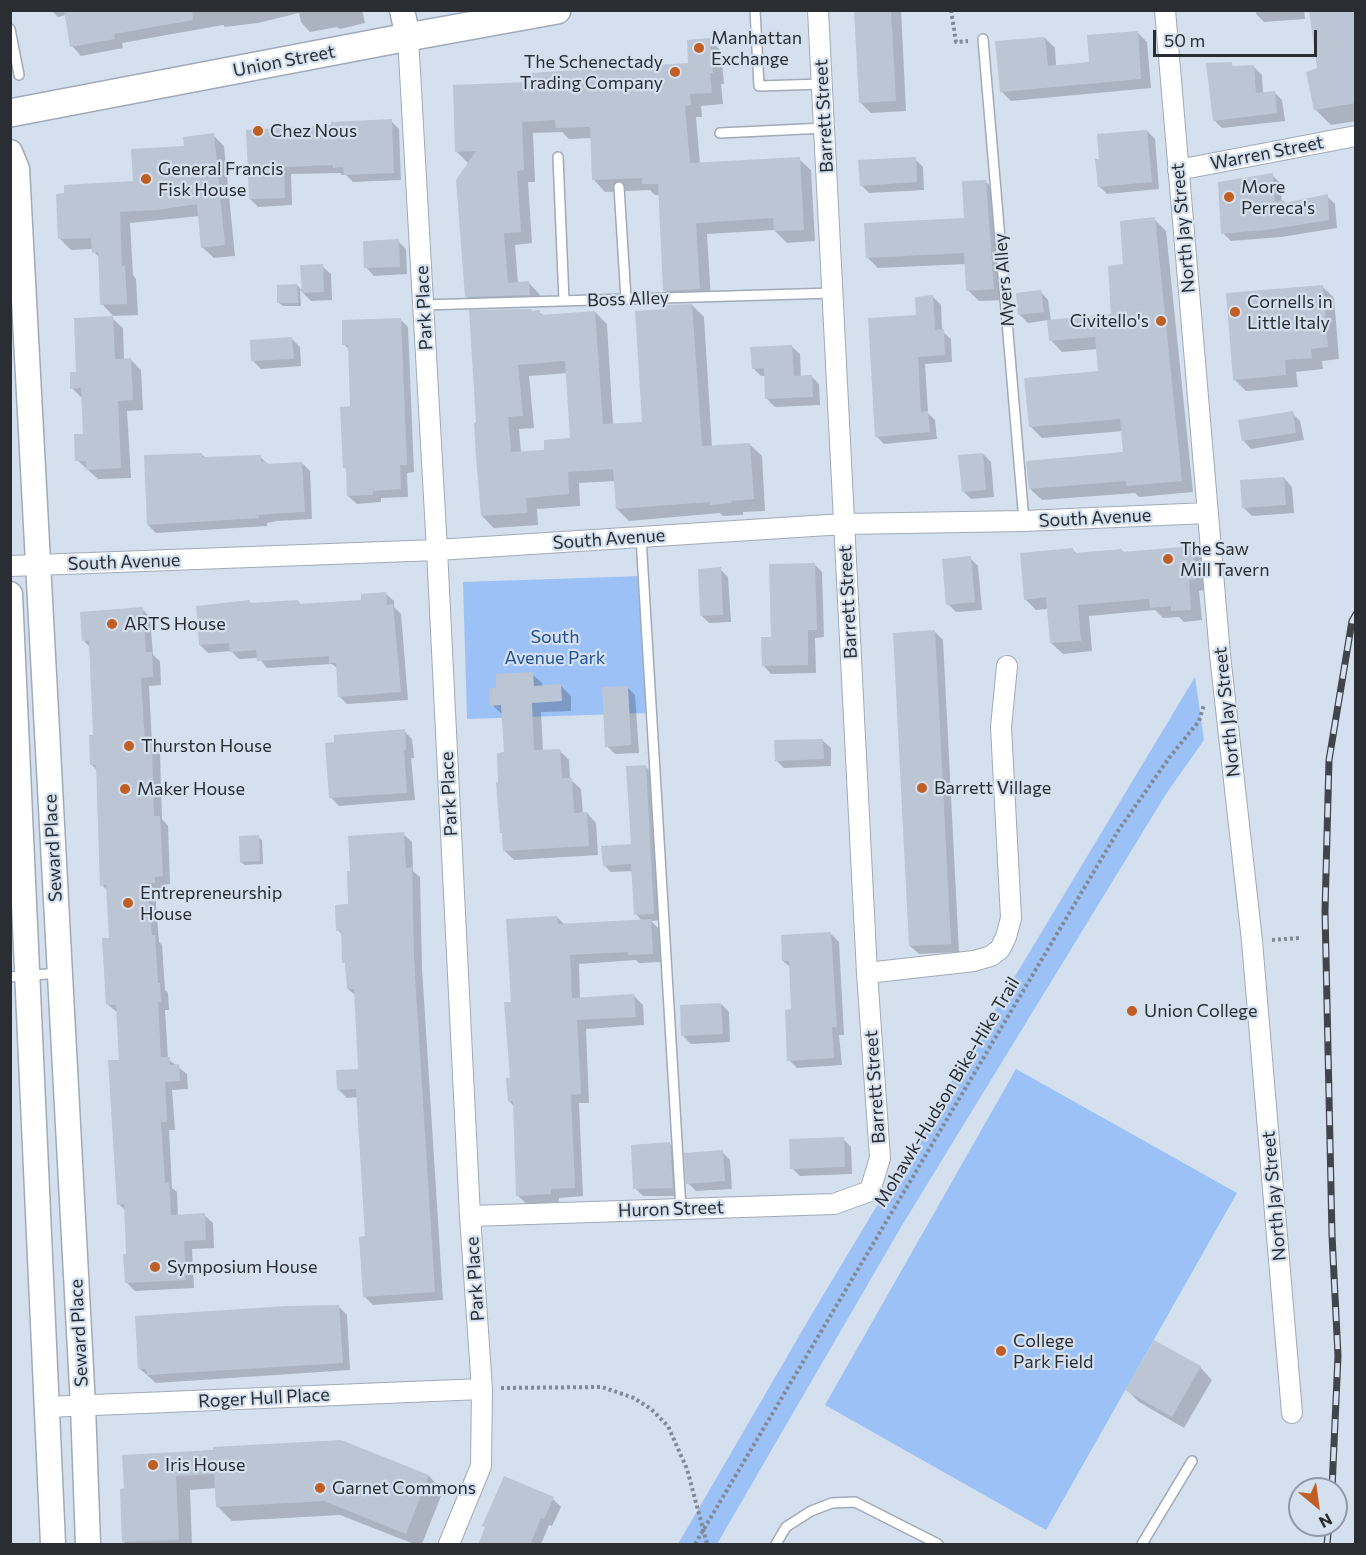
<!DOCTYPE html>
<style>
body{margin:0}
#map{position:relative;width:1366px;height:1555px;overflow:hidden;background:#d5e0ef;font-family:Commissioner,sans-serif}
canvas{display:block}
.frame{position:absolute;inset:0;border:12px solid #2a2e33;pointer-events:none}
.north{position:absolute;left:1288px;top:1477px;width:60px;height:60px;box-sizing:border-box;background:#d5e0ef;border:2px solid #9199a4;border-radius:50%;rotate:151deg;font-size:16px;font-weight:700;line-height:24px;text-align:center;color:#2a2e33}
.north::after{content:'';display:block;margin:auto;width:21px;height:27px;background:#c15e24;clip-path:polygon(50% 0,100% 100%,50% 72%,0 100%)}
.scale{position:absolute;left:1153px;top:30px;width:164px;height:27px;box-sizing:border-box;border:3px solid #2a2e33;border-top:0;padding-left:8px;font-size:18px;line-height:21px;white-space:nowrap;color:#2a2e33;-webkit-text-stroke:4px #d5e0ef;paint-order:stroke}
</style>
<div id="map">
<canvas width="1366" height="1555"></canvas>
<div class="frame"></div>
<div class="north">N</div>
<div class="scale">50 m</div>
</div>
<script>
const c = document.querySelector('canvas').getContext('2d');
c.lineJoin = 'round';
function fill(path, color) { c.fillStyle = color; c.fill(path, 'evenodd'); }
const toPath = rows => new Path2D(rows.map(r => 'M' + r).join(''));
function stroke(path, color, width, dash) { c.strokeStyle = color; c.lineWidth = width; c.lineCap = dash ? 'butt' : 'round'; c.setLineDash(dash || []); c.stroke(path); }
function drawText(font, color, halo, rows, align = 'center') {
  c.font = font + ' Commissioner,sans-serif'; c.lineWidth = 4.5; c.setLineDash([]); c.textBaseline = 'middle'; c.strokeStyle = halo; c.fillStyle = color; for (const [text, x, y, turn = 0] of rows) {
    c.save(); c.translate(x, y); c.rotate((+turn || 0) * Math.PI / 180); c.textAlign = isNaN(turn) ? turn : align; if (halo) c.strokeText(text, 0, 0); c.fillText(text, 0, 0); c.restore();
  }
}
const green = toPath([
 [642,576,647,713,467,719,463,582],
 [1195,677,1204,740,1166,794,901,1227,717,1544,678,1544,813,1312],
 [1016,1069,1237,1193,1046,1530,825,1405]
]);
const shadow = toPath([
 [51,10,362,10,365,23,340,29,337,27,310,32,301,22,299,13,258,23,225,27,223,25,122,43,123,48,81,56,72,46,66,15,58,17],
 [855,10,901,10,906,111,871,113,860,102],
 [1256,10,1304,10,1305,19,1264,22,1256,14],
 [1356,10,1356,121,1331,125,1315,109,1319,69],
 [1137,32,1147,42,1151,88,1011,101,1001,91,1045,38,1055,48,1056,66,1091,63],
 [710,40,721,51,724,84,721,84,723,104,701,106,702,117,696,117,700,164,799,159,811,170,815,241,787,243,774,230,707,234,711,300,677,302,665,291,660,195,655,195,650,190,605,192,594,180,592,138,569,139,562,132,533,133,535,182,528,182,532,243,515,245,518,284,529,283,540,295,541,306,478,308,466,296,469,164,457,152,533,83,690,65],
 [1231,64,1235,68,1254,67,1262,75,1263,94,1274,92,1282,100,1285,121,1222,128,1214,120],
 [391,121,399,129,401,180,353,182,346,175,342,175,340,173,291,174,292,205,258,207,250,199,248,132],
 [1147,131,1155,139,1159,189,1107,194,1099,186],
 [213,135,224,146,235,256,214,258,202,247,199,216,130,223,133,275,136,279,138,315,113,316,102,304,100,258,94,252,93,249,71,250,60,239,186,147],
 [915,159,923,167,924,190,869,193,861,185],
 [1272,175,1280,183,1282,202,1286,204,1327,196,1335,204,1337,228,1281,237,1231,241,1223,233],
 [985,181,996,192,1004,300,979,301,968,290,966,264,878,268,867,257,965,219],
 [1154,219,1166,231,1193,492,1139,497,1135,493,1042,500,1030,489,1125,454,1123,431,1042,438,1030,426,1100,372,1098,349,1062,352,1051,340,1049,320,1028,323,1020,315,1040,291,1048,300,1051,321,1113,315,1125,266],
 [398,241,406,249,407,274,374,276,366,267],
 [322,266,331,274,332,300,311,301,300,290,301,306,283,306,279,303,297,285,303,291],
 [1322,286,1334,298,1339,359,1322,361,1323,369,1296,372,1298,387,1246,391,1234,379],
 [933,297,941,305,942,331,951,339,952,362,925,364,928,413,935,420,937,439,884,444,876,436,918,316],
 [692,305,704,317,712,447,750,445,762,456,765,511,743,512,743,515,723,516,720,513,629,521,617,509,615,481,579,483,580,506,537,509,538,525,494,528,482,516,531,310,533,312,539,312,544,316,595,312,607,324,613,425,644,423],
 [568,373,572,439,546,451,521,453,519,429,534,428,529,376],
 [112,318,123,328,124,360,131,360,141,370,143,410,127,411,131,478,98,479,77,460,85,435,83,399,72,388,78,373],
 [400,319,408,327,414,472,407,473,408,497,381,498,381,502,357,504,348,496,347,470,344,467,351,408,349,350,344,344],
 [292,339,300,347,301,366,261,369,253,361],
 [791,346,800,354,801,377,811,376,819,384,820,405,775,407,767,399,766,376,761,376,753,368],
 [1292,413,1300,421,1304,440,1251,449,1243,440],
 [201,454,206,458,260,457,269,465,302,463,310,471,312,519,277,521,267,523,267,526,156,533,148,525],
 [983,454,991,462,994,497,971,499,963,491],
 [1284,478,1292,487,1294,513,1252,516,1244,508],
 [1192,547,1204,558,1206,590,1199,591,1202,620,1184,622,1179,617,1163,618,1155,610,1089,616,1092,651,1063,654,1051,643,1048,609,1036,610,1025,599,1073,550,1077,554,1121,550,1125,553],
 [970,558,978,566,982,610,956,612,948,604],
 [814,564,822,572,824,637,815,638,816,673,771,674,763,665,772,638],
 [720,569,728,577,731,622,709,623,701,615],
 [386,594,394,601,394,607,401,614,408,700,347,704,339,696,338,669,332,664,267,668,259,658,239,659,231,651,208,653,200,645,250,602,252,604,298,601,302,606,363,602],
 [142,609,150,617,153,655,160,661,161,685,149,686,152,745,160,752,162,819,168,826,170,884,163,885,163,890,155,891,159,942,162,945,165,990,168,993,169,1010,165,1010,168,1059,187,1074,188,1089,172,1090,175,1130,169,1130,172,1188,177,1192,178,1216,204,1215,213,1223,214,1248,192,1249,194,1288,135,1291,126,1282,128,1256,126,1211,119,1204,121,1061,118,1013,107,1004,111,939,108,891,102,885,98,771,92,765,94,736,91,648,84,641],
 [935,632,943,640,959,952,919,954,910,946],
 [532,674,542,683,542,687,561,686,571,696,571,711,541,712,543,751,559,750,569,760,570,779,581,789,583,814,587,813,596,823,598,855,514,860,504,850,505,754,503,715,492,705,498,690],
 [627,687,635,695,639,753,615,754,607,746],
 [404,731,412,739,414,758,411,758,415,800,339,806,331,798],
 [822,740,831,748,831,766,784,768,776,760],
 [646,767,653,774,661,920,651,921,659,929,661,962,639,963,636,960,579,964,580,999,634,996,643,1005,644,1025,586,1029,589,1103,579,1103,583,1196,559,1198,559,1202,527,1204,518,1196,515,1107,509,1101,512,1079,512,1003,557,917,565,925,642,921,636,914,633,871,611,872,604,865,633,845],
 [403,834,412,842,413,871,420,877,422,968,443,1300,373,1305,365,1297,367,1238,358,1097,347,1098,338,1089,360,1070,356,996,348,989,342,935,338,930,350,905],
 [258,837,262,840,263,864,245,865,241,862],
 [831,934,839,942,844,1035,839,1035,842,1065,797,1068,789,1060,792,1011,790,967,783,961],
 [721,1004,729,1012,730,1042,691,1044,683,1036],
 [843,1139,851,1147,852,1174,800,1176,792,1168],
 [670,1144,678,1152,680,1196,643,1196,635,1188],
 [722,1152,730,1160,732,1189,696,1191,688,1183],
 [10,1290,12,1321,10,1321],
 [339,1307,347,1315,350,1370,156,1383,140,1369],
 [1200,1367,1212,1380,1184,1428,1139,1402,1127,1390],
 [341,1442,429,1476,443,1491,422,1544,414,1544,340,1515,232,1521,217,1506,216,1488,190,1490,192,1544,126,1544,123,1541,125,1490,124,1456],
 [553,1499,561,1507,552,1526,549,1525,541,1544,479,1544,486,1528]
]);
const building = toPath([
 [64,10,192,10,193,20,114,34,115,39,70,47],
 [854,10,891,10,896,101,859,103],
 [1309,10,1356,10,1356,103,1314,110,1306,72,1317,68],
 [1138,31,1141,79,1000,92,995,41,1045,37,1048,66,1089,62,1087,35],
 [710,38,713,73,710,73,712,93,690,94,691,105,685,106,690,163,800,157,804,230,774,231,773,218,696,223,700,289,663,291,658,184,642,184,642,178,592,180,590,127,556,128,555,120,522,122,524,170,517,171,521,232,504,233,508,283,529,281,530,295,465,297,456,180,476,151,455,152,453,85,531,82,531,73,688,63,687,40],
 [1232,62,1232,66,1254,65,1256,93,1275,91,1277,113,1213,121,1206,63],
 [392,119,394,173,344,175,343,167,333,168,333,165,284,167,285,198,249,199,246,130,331,125,331,122],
 [1147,130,1152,182,1098,187,1095,159,1099,159,1097,134],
 [214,133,225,245,201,248,197,204,157,210,120,212,122,266,125,266,127,304,100,305,98,252,92,253,91,238,58,239,56,194,64,193,64,185,133,181,131,149,184,146,183,137],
 [916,157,917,182,860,186,858,160],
 [1273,173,1275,202,1284,200,1285,203,1328,194,1329,220,1273,229,1221,234,1218,182],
 [986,180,994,289,966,291,964,253,866,258,864,223,964,218,962,181],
 [1155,217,1182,481,1126,486,1126,481,1029,489,1026,461,1123,452,1120,419,1029,427,1024,378,1098,371,1095,337,1049,341,1047,320,1111,314,1108,266,1123,264,1120,221],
 [399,239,400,267,364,268,363,241],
 [323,264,324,292,302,293,300,265],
 [297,284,298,303,277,303,277,285],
 [1323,285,1328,347,1311,349,1312,358,1285,360,1286,375,1233,380,1226,293],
 [1041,290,1044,312,1018,315,1016,293],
 [933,295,935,330,944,329,945,355,918,357,921,412,928,411,930,432,875,437,868,318,916,315,915,297],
 [692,304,702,446,750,443,754,499,731,501,732,503,710,505,710,502,616,509,613,469,568,472,569,494,526,498,527,513,481,516,476,457,474,423,476,422,469,310,531,309,531,311,540,310,540,315,595,311,603,424,642,422,635,311,664,309,664,305],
 [565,361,570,438,544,440,544,450,511,452,508,417,523,416,518,365],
 [113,316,115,359,131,358,133,400,118,401,121,468,86,470,86,461,75,461,74,434,83,434,81,388,70,389,70,372,76,372,74,318],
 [401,318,407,465,400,465,401,489,373,491,373,495,347,496,346,468,343,468,340,407,350,406,348,345,342,345,342,320],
 [292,337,294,359,251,361,250,340],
 [792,345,794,376,812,375,813,397,765,399,764,368,752,369,750,347],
 [1293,411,1296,433,1242,441,1238,420],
 [202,453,202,457,261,455,261,462,266,462,266,464,302,462,305,512,269,514,259,515,259,518,147,525,144,455],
 [983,453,986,490,962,492,958,455],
 [1284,477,1286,505,1242,508,1240,480],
 [1193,546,1196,579,1189,580,1191,610,1171,611,1171,606,1150,608,1149,599,1078,605,1081,641,1050,643,1046,597,1024,600,1020,553,1073,548,1074,553,1122,549,1122,552],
 [971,556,975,602,946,605,942,559],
 [815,563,817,630,808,630,808,665,762,666,761,637,771,637,769,564],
 [721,567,723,615,700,616,698,569],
 [386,592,387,605,393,604,401,692,338,697,336,663,329,663,329,656,257,661,256,650,230,652,229,643,199,645,196,606,250,600,250,603,298,600,299,604,361,600,361,594],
 [143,607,146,652,152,652,153,677,141,678,145,743,152,742,154,816,160,816,163,876,155,877,155,883,147,883,152,935,155,935,158,983,160,983,161,1002,158,1002,161,1057,170,1057,170,1065,179,1064,180,1081,165,1082,167,1122,161,1122,165,1183,169,1182,171,1215,205,1213,206,1240,184,1241,186,1280,125,1283,123,1254,126,1254,124,1204,117,1205,108,1060,119,1060,117,1024,116,1005,106,1005,102,938,109,938,106,885,100,886,96,765,90,765,89,735,93,735,89,641,82,641,80,612],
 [935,630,951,944,909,946,893,633],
 [533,672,534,686,561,684,562,701,532,703,534,750,560,749,562,778,572,778,574,813,587,812,589,846,503,851,502,833,500,833,496,782,498,782,497,753,504,752,501,705,490,706,489,688,496,688,496,674],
 [628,686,631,745,605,747,602,687],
 [405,729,406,750,404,750,407,793,329,798,325,743,334,742,334,735],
 [823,739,824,759,775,761,774,740],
 [646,765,654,914,634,915,631,864,603,866,601,846,631,844,626,766],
 [404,832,406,868,412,867,414,959,435,1292,363,1297,359,1237,365,1236,356,1089,337,1090,336,1070,358,1069,354,989,347,989,345,963,342,963,341,930,336,931,335,905,348,904,347,871,350,871,348,836],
 [259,835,260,861,240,862,239,836],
 [557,916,558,924,651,919,653,954,628,955,628,952,570,955,572,998,634,994,636,1017,577,1020,581,1094,571,1095,575,1188,551,1189,551,1194,516,1196,513,1101,508,1101,506,1078,510,1078,504,1002,511,1002,506,919],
 [831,932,837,1027,832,1027,834,1058,787,1061,785,1010,791,1009,789,961,782,961,781,935],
 [721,1003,723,1034,681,1036,680,1005],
 [844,1137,845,1167,790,1169,789,1139],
 [670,1142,673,1188,633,1189,631,1145],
 [723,1150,725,1181,686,1184,684,1153],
 [339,1305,343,1363,147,1375,146,1369,138,1369,135,1316,287,1306],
 [1154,1340,1201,1366,1172,1417,1125,1390],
 [341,1440,429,1475,406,1534,324,1501,216,1507,214,1474,176,1476,179,1540,122,1542,120,1489,124,1488,122,1455,213,1450,213,1447],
 [504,1476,554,1497,544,1519,541,1518,530,1545,478,1545,485,1527,482,1526]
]);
const path = toPath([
 [951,10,956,42,968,41],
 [1272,940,1299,938],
 [501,1388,602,1387,634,1398,651,1409,668,1426,687,1469,707,1544],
 [695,1544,1118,831,1169,758,1199,721,1204,705]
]);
const service = toPath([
 [755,10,759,86,822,84],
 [10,29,19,75],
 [983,39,1024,521],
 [720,133,825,128],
 [558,157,564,301],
 [619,187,626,299],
 [423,305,833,293],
 [641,537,681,1209],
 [10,977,59,973],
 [776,1544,786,1527,811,1511,832,1503,855,1502,938,1544],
 [1142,1544,1192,1461]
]);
const minor = toPath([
 [1165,10,1220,655,1252,941,1292,1413],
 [408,37,437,550,470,1216,482,1389,481,1466,449,1544],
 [1178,170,1356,136],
 [10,566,437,550,844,524,1024,521,1208,513],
 [867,973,974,961,991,956,1000,949,1006,937,1011,918,1001,727,1007,666],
 [470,1216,834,1204,870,1191,880,1158,867,973,818,10],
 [46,1407,482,1389]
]);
const tertiary = toPath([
 [402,10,408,37],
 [10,152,17,169,83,1406,88,1544],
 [10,594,53,1544]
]);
const secondary = toPath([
 [10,113,408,37,557,10]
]);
const rail = toPath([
 [1332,1489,1338,1356,1332,1235,1325,911,1329,760,1352,621,1356,614],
 [1327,1544,1329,1525]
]);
const markers = [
 [699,48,6,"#c15e24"],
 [675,72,6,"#c15e24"],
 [258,131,6,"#c15e24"],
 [146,179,6,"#c15e24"],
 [1229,197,6,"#c15e24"],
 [1235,312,6,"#c15e24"],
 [1161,321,6,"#c15e24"],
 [1168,559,6,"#c15e24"],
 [112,624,6,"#c15e24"],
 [129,746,6,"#c15e24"],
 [922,788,6,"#c15e24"],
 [125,789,6,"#c15e24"],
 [128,903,6,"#c15e24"],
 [1132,1011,6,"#c15e24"],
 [155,1267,6,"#c15e24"],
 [1001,1351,6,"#c15e24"],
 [153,1465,6,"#c15e24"],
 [320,1488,6,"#c15e24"]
];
const poiNames = [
 ["Manhattan",711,38],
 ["Exchange",711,59],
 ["The Schenectady",663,62,"right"],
 ["Trading Company",663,83,"right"],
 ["Chez Nous",270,131],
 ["General Francis",158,169],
 ["Fisk House",158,190],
 ["More",1241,187],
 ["Perreca's",1241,208],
 ["Cornells in",1247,302],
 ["Little Italy",1247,323],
 ["Civitello's",1149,321,"right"],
 ["The Saw",1180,549],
 ["Mill Tavern",1180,570],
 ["ARTS House",124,624],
 ["Thurston House",141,746],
 ["Barrett Village",934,788],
 ["Maker House",137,789],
 ["Entrepreneurship",140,893],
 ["House",140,914],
 ["Union College",1144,1011],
 ["Symposium House",167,1267],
 ["College",1013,1341],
 ["Park Field",1013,1362],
 ["Iris House",165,1465],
 ["Garnet Commons",332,1488]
];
const streetNames = [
 ["Union Street",284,61,-11],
 ["Barrett Street",824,116,-93],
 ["Warren Street",1267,153,-11],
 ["North Jay Street",1183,228,-95],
 ["Myers Alley",1004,280,-95],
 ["Boss Alley",628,299,-2],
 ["Park Place",424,308,-93],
 ["South Avenue",1095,518,-3],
 ["South Avenue",609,539,-4],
 ["South Avenue",124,562,-2],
 ["Barrett Street",848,602,-93],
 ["North Jay Street",1227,712,-96],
 ["Park Place",449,794,-93],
 ["Seward Place",53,848,-93],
 ["Barrett Street",875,1087,-94],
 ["Mohawk-Hudson Bike-Hike Trail",947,1092,-59],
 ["North Jay Street",1274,1196,-95],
 ["Huron Street",671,1209,-2],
 ["Park Place",475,1279,-94],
 ["Seward Place",79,1333,-93],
 ["Roger Hull Place",264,1398,-3]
];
const parkNames = [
 ["South",555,637],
 ["Avenue Park",555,658]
];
fill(green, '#9bc1f7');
fill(shadow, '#0003');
fill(building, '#bbc5d3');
stroke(service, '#a0aab8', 12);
stroke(minor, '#a0aab8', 22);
stroke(tertiary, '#a0aab8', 27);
stroke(secondary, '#a0aab8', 30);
stroke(path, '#828993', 4, [3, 3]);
stroke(service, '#fff', 9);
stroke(minor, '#fff', 20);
stroke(tertiary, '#fff', 24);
stroke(secondary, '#fff', 27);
stroke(rail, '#40444b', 7);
stroke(rail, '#d5e0ef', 4.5, [14]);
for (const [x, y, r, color] of markers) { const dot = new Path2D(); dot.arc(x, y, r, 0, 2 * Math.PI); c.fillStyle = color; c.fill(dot); stroke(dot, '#d5e0ef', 2); }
drawText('18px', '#2a2e33', '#d5e0ef', poiNames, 'left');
drawText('18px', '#2a2e33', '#d5e0ef', streetNames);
drawText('18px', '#225296', '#d5e0ef', parkNames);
</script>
